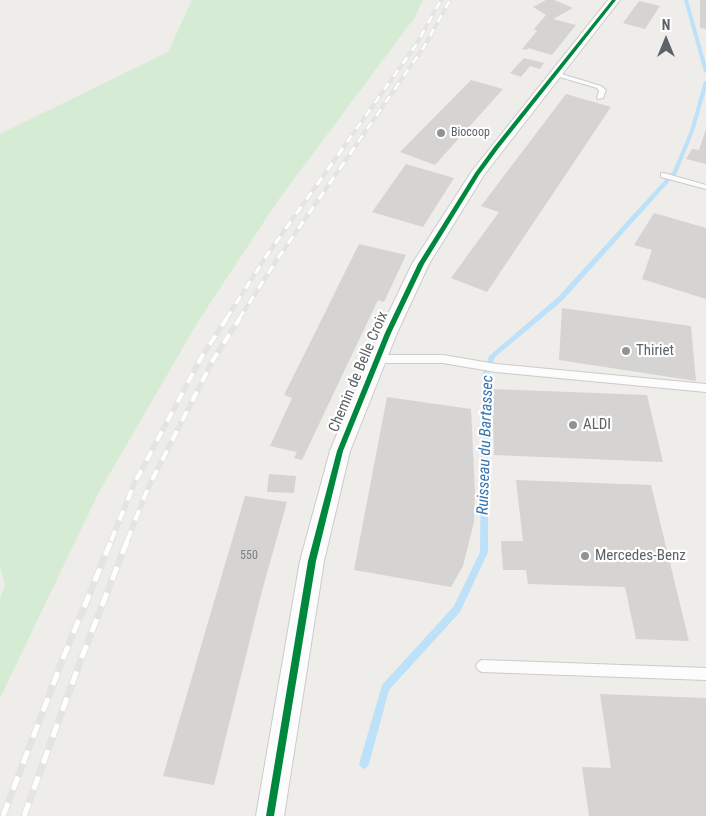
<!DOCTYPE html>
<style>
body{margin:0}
#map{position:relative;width:706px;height:816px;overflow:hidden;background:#eeede9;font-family:"Roboto Condensed",sans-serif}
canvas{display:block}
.north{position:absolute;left:641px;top:15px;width:50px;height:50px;-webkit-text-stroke:4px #fff;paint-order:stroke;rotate:0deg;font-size:14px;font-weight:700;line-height:20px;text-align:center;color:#5d6267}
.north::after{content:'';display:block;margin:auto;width:18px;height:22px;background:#5d6267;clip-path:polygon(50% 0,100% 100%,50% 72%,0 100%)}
</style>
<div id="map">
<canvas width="706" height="816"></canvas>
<div class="north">N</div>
</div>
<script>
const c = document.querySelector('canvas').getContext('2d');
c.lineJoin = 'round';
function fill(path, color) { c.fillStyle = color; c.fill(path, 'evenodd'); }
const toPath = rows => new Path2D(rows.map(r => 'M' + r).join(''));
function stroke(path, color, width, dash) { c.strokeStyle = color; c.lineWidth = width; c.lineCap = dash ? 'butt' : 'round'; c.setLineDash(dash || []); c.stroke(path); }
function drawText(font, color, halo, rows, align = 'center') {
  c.font = font + ' "Roboto Condensed",sans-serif'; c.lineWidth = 4.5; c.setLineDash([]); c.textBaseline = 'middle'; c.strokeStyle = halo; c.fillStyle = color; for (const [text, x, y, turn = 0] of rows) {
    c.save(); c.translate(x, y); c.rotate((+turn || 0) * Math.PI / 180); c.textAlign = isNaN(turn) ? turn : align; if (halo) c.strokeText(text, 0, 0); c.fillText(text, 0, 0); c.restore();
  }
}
const green = toPath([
 [192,0,423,0,415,17,279,199,199,320,99,492,0,698,0,599,5,585,0,567,0,134,168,52]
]);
const stream = toPath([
 [684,0,688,0,706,64,706,73,704,72,684,0],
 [704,81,706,81,706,90,694,131,677,173,562,301,495,357,488,376,488,552,460,612,389,690,369,764,367,767,364,769,361,767,359,764,382,685,454,606,480,552,482,376,489,356,558,297,673,171,690,131,704,81]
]);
const building = toPath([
 [546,0,554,0,573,8,553,19,576,25,552,55,528,48,527,50,522,49,537,31,534,29,546,15,533,7],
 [700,0,706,0,706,29,700,28],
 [639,1,660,6,645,29,623,23],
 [524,58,544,63,540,69,530,66,521,77,510,73],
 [471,80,503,89,435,165,400,152],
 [566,94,611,107,487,292,451,278,499,212,481,206],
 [706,129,706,164,686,159,692,149,699,150],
 [406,164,454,178,423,227,372,212],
 [654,213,706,228,706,299,642,279,652,250,634,245],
 [359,244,406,255,384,302,378,300,302,460,294,458,297,452,270,446,292,398,284,395],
 [562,308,691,326,696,381,559,360],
 [492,389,647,395,663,462,494,455],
 [387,397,471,409,475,493,474,522,463,566,451,587,354,570],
 [269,474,296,476,294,493,267,492],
 [516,480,651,485,689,641,636,639,625,587,528,584,526,570,503,570,501,541,523,541],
 [245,496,287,502,262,591,214,785,163,776],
 [600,694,706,698,706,816,589,816,582,767,611,768]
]);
const lane = toPath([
 [555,72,601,86,606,90,603,98,598,99,597,98,599,91,597,88,553,75,553,73,555,72],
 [661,173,664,173,706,185,706,189,661,177,661,173],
 [377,355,443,355,496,364,706,384,706,392,496,372,443,363,377,363,372,359,377,355],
 [482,660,706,668,706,680,482,672,478,670,476,666,478,662,482,660]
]);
const street = toPath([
 [608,0,620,0,484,175,429,264,397,333,350,451,324,561,284,816,256,816,300,561,330,451,379,333,412,264,472,171,608,0]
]);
const railFar3 = toPath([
 [347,142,416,45,441,0],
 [358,142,424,47,450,0]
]);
const railFar2 = toPath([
 [226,319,267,255,348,141],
 [239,319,276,261,359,141]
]);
const railFar1 = toPath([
 [111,541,134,484,201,358,227,318],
 [127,541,148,488,213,360,240,318]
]);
const rail = toPath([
 [3,816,64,656,112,539],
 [24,816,80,662,128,539]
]);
const cycleway = toPath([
 [612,0,616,0,498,149,479,175,424,264,391,333,343,451,316,561,274,816,266,816,308,561,337,451,385,333,418,264,475,173,494,147,612,0]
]);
const markers = [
 [441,133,5,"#909394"],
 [626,351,5,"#909394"],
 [573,425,5,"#909394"],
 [585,556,5,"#909394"]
];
const farPoinames = [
 ["Biocoop",451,133]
];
const numberNames = [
 ["550",249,556]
];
const poiNames = [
 ["Thiriet",636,351],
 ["ALDI",583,425],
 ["Mercedes-Benz",595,556]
];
const streetNames = [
 ["Chemin de Belle Croix",359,372,-67]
];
const waterNames = [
 ["Ruisseau du Bartassec",486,445,-88]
];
fill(green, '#d6ebd3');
fill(stream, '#bde1f8');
fill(building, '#d5d4d2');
stroke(lane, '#cbcbcb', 2);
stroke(street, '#cbcbcb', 2);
fill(lane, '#fcfcfc');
fill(street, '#fcfcfc');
stroke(railFar3, '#e3e4e3', 4);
stroke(railFar2, '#e3e4e3', 4.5);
stroke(railFar1, '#e3e4e3', 5.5);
stroke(rail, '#e3e4e3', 7);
stroke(railFar3, '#fff', 2.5, [8]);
stroke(railFar2, '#fff', 3, [9]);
stroke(railFar1, '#fff', 4, [11]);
stroke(rail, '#fff', 5, [14]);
fill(cycleway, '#00873e');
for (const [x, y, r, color] of markers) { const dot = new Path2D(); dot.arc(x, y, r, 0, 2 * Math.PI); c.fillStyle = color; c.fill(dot); stroke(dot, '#fff', 2); }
drawText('12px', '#5d6267', '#fff', farPoinames, 'left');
drawText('12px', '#7c8083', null, numberNames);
drawText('15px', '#5d6267', '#fff', poiNames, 'left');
drawText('15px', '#5d6267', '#fff', streetNames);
drawText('italic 16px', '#3977b0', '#fff', waterNames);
</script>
